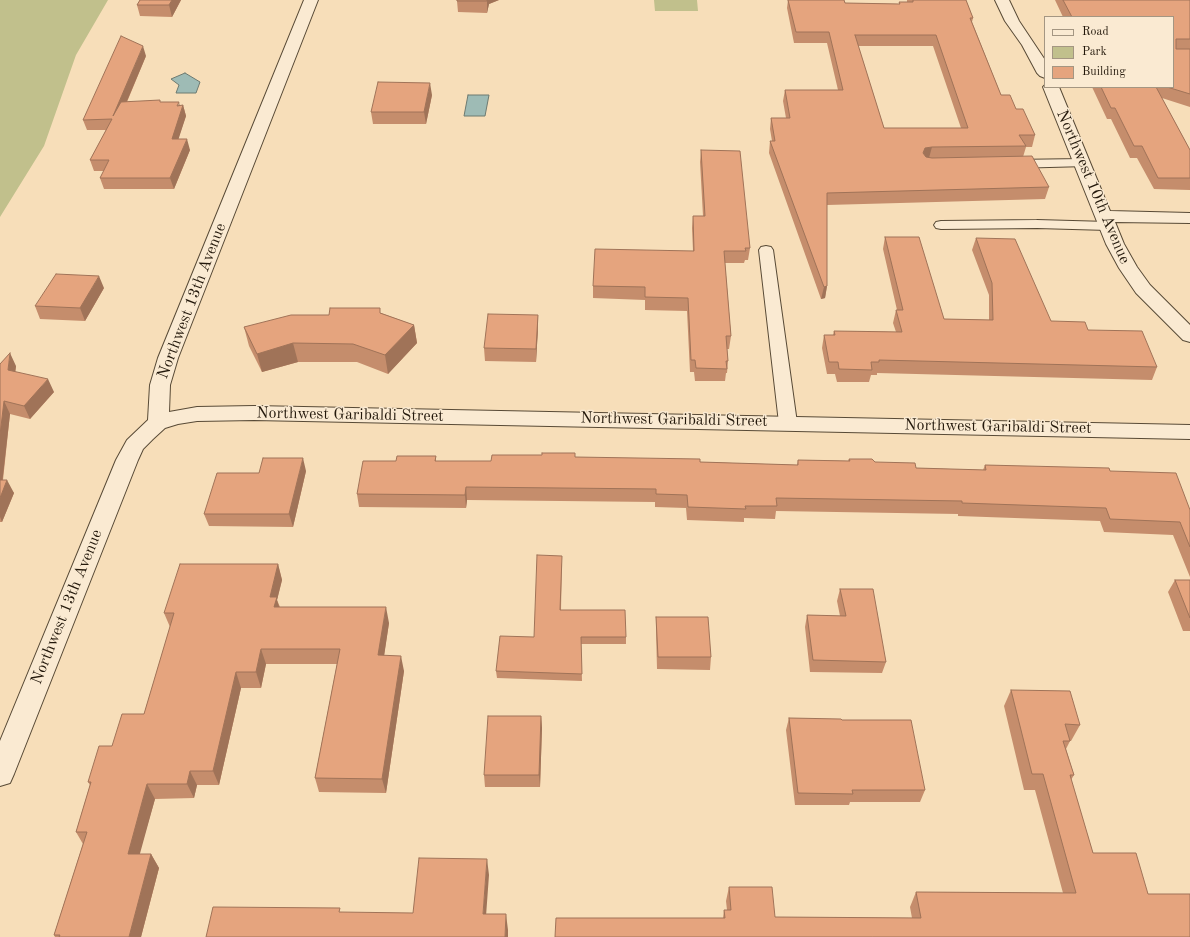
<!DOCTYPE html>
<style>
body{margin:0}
#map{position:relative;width:1190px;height:937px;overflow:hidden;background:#f7deb9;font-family:"Old Standard TT",serif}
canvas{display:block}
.legend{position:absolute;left:1044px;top:16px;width:130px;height:72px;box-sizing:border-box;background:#faead2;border:1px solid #a49682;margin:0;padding:5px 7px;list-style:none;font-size:12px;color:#23180b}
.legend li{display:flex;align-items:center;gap:8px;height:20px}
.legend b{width:20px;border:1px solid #a49682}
</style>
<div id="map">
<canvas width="1190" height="937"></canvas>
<ul class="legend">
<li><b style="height:5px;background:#faead2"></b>Road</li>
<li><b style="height:11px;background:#c1c08c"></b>Park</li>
<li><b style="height:11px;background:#e5a47e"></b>Building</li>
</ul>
</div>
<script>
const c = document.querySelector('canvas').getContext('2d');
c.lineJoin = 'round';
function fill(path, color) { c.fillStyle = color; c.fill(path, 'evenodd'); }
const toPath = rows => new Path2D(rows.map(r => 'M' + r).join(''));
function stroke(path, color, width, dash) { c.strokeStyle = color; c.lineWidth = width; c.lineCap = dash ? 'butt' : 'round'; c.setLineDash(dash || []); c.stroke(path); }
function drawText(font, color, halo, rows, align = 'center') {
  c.font = font + ' "Old Standard TT",serif'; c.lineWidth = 3; c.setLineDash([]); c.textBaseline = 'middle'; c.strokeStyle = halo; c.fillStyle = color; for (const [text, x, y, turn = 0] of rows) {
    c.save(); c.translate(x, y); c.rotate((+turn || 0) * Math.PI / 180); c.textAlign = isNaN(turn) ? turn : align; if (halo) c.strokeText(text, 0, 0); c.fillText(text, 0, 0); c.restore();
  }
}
const green = toPath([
 [0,0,108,0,76,55,44,146,0,217],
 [654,0,697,0,698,11,655,11]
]);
const water = toPath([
 [185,73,200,82,196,93,176,93,179,85,171,79,185,73],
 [468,95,489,95,485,116,464,116,468,95]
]);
const lane = toPath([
 [1082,159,1087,160,1089,163,1087,166,1012,168,1007,167,1005,164,1007,161,1012,160,1082,159],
 [1037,220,1108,222,1113,223,1115,226,1113,229,1108,230,1037,228,941,229,936,228,934,225,936,222,941,221,1037,220],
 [766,246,771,247,773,250,797,423,794,427,788,429,782,427,779,423,759,250,761,247,766,246]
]);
const street = toPath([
 [304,0,318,0,178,358,170,385,169,412,197,407,254,406,1190,425,1190,439,254,420,197,421,178,424,165,428,153,439,143,449,138,460,14,774,10,783,0,786,0,741,116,460,127,440,148,420,150,385,158,358,304,0],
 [995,0,1009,0,1019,21,1045,60,1045,78,1040,76,1037,73,1022,45,1005,21,995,0],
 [1045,85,1045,87,1059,87,1110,211,1190,213,1190,223,1115,222,1124,244,1137,267,1150,285,1190,325,1190,342,1183,340,1136,293,1119,268,1106,244,1043,87,1045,85]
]);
const wall = toPath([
 [140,0,181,0,172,17,140,16,137,5],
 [499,0,489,4,487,13,458,12,457,1],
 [788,0,844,0,845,3,899,4,899,2,907,2,907,0,966,0,973,18,972,22,1001,95,1016,109,1035,135,1032,147,1026,147,1023,157,1049,187,1045,199,827,205,827,286,825,298,821,299,769,153,770,141,772,141,770,129,771,118,786,118,783,101,785,90,838,90,827,43,794,43,787,8],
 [858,46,933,46,961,128,884,128],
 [1055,0,1190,0,1190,107,1162,98,1190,150,1190,190,1154,189,1137,158,1130,158,1111,119,1107,119,1092,87,1173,87,1173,17,1063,17],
 [146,56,127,102,161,102,179,106,183,105,186,116,178,139,190,150,174,189,104,189,100,178,104,171,94,171,90,160,106,130,87,130,83,120],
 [432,95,426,124,373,124,371,112],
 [701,150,750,248,748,260,745,260,744,263,725,263,731,336,729,349,727,349,728,361,727,373,726,373,725,381,695,381,694,372,690,372,687,311,645,310,645,300,593,298,593,286,693,251,692,228,693,216,703,216,700,162],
 [885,237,944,319,989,320,989,295,972,250,976,238,1051,321,1088,330,1157,367,1152,380,877,373,877,375,871,375,869,382,837,382,835,374,827,374,822,348,824,335,833,335,834,331,896,332,893,323,896,310,897,310,883,249],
 [104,288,85,321,40,319,35,306],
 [381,313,414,325,417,343,388,374,357,362,298,362,262,372,249,346,244,327,329,315],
 [538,315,538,328,536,362,485,361,484,348],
 [0,364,16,366,15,372,54,392,30,419,10,414,3,480,14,493,2,522,0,522],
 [436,456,436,461,491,461,575,457,700,462,797,465,798,460,848,461,849,459,916,468,983,470,985,465,1110,471,1190,510,1190,577,1173,535,1104,532,1100,521,958,516,958,514,776,511,775,519,744,518,744,522,687,520,686,508,655,507,655,502,467,500,466,508,359,507,357,494,396,461],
 [306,471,293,527,209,526,204,514],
 [562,562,561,610,626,637,626,644,581,644,582,681,497,678,496,671,534,637],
 [278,564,282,580,277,600,280,607,389,623,384,655,404,671,386,793,319,792,315,778,337,664,266,664,261,688,241,688,219,785,197,785,194,798,155,799,139,854,151,854,159,868,141,937,55,937,54,935,83,844,76,832,90,785,88,782,112,746,144,714,170,627,164,613],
 [1175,580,1190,580,1190,631,1183,631,1168,592],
 [840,589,886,662,882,673,810,672,805,627,807,615,840,616,837,601],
 [656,617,711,657,710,670,657,669,656,630],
 [1011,690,1080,725,1071,741,1070,741,1066,749,1074,775,1071,780,1093,853,1148,894,1190,937,723,918,724,910,727,910,726,901,729,887,775,917,912,918,910,907,916,892,1063,893,1035,790,1024,790,1004,706],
 [541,716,542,728,540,787,485,787,484,775],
 [789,718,842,720,925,790,920,802,850,802,849,805,795,805,786,730]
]);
const shadedWall = toPath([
 [172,0,181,0,172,17,169,5],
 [487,0,499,0,489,4,487,13],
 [143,46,146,56,116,127,113,116],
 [430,83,432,95,426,124,424,112],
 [179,102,181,112,183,105,186,116,175,150,172,139],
 [187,139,190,150,174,189,170,178],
 [932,147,929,158,923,160,923,153,925,148],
 [99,276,104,288,85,321,80,308],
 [827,286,825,298,821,299,824,287],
 [538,315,538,328,536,362,536,349],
 [414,325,417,343,388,374,385,355],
 [293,343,298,362,262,372,257,354],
 [10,353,16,366,14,383,8,370],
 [48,379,54,392,30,419,24,406],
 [4,401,10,414,1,493,0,491,0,435],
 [303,458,306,471,293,527,289,514],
 [7,480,14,493,2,522,0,517,0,498],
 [466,487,467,500,466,508,465,495],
 [278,564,282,580,277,600,281,613,279,623,270,597],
 [386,607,389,623,382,670,378,655],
 [261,649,266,664,261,688,256,672],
 [401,656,404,671,386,793,382,779],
 [236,672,241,688,219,785,213,771],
 [541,716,542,728,540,787,539,775],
 [190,771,197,785,194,798,187,784],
 [147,784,155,799,136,868,128,854],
 [151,854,159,868,141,937,129,937],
 [487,859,489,875,485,930,483,914],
 [506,914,508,930,508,937,505,937]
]);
const building = toPath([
 [140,0,172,0,169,5,137,5,140,0],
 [457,0,487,0,487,1,457,1,457,0],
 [788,0,844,0,845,3,900,4,899,2,913,2,913,0,966,0,973,18,970,18,1001,95,1010,95,1016,109,1023,109,1035,135,1019,135,1026,146,932,147,925,148,923,153,926,157,932,158,1032,156,1049,187,827,193,827,286,824,287,770,141,775,141,771,118,790,118,785,90,843,90,829,32,796,32,788,0],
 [855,35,936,35,968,128,884,128,855,35],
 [1063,0,1190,0,1190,39,1176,39,1176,49,1190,49,1190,94,1167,87,1173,87,1173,17,1072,17,1063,0],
 [121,36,143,46,113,116,121,102,160,100,160,102,179,102,177,106,183,105,172,139,187,139,170,178,100,178,109,160,90,160,112,119,83,120,121,36],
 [378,82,430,83,424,112,371,112,378,82],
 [1101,87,1156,87,1190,150,1190,178,1158,178,1142,146,1134,146,1115,108,1111,108,1101,87],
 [701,150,740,151,750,248,745,248,746,251,724,251,731,336,726,336,728,361,726,361,727,369,696,368,695,360,691,360,688,298,645,297,645,287,593,286,595,249,694,251,693,216,705,216,701,150],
 [885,237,919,237,944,319,993,320,992,283,976,238,1015,239,1051,321,1085,322,1088,330,1142,331,1157,367,879,360,879,362,871,362,872,370,839,369,838,362,829,362,824,335,835,335,834,331,902,332,896,310,903,310,885,237],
 [56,274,99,276,80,308,35,306,56,274],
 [330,308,380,308,380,313,414,325,385,355,353,344,293,343,257,354,244,327,291,315,329,315,330,308],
 [488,314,538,315,536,349,484,348,488,314],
 [10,353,8,370,48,379,24,406,4,401,0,435,0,364,10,353],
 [542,453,575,453,575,457,700,459,700,462,798,465,798,460,850,461,849,459,872,459,875,462,915,463,916,468,986,470,985,465,1109,468,1110,471,1176,473,1190,510,1190,547,1180,522,1110,519,1106,508,962,503,962,501,776,498,777,506,745,506,746,509,688,507,687,495,656,494,656,489,466,487,465,495,357,494,363,461,396,461,397,456,436,456,435,461,491,461,492,455,542,455,542,453],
 [263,458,303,458,289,514,204,514,217,473,259,473,263,458],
 [0,480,7,480,0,498,0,480],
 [537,555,562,556,560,610,625,610,626,637,581,637,582,674,496,671,500,636,534,637,537,555],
 [180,564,278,564,270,597,277,597,274,607,386,607,378,655,401,656,382,779,315,778,340,649,261,649,256,672,236,672,213,771,190,771,187,784,147,784,128,854,151,854,129,937,59,937,60,935,54,935,87,832,76,832,91,782,88,782,99,746,112,746,122,714,144,714,174,613,164,613,180,564],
 [1175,580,1190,580,1190,618,1175,580],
 [840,589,873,589,886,662,813,660,807,615,846,616,840,589],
 [656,617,708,617,711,657,658,657,656,617],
 [1011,690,1070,691,1080,725,1065,724,1070,741,1063,741,1074,775,1070,775,1093,853,1136,853,1148,894,1190,894,1190,937,555,937,556,918,725,918,724,910,731,910,729,887,772,887,775,917,921,918,916,892,1076,893,1043,774,1032,774,1011,690],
 [488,716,541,716,539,775,484,775,488,716],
 [789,718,841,719,842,720,911,720,925,790,852,790,853,794,798,793,789,718],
 [419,858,487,859,483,914,506,914,505,937,206,937,213,907,340,908,339,912,413,913,419,858]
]);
const streetNames = [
 ["Northwest 10th Avenue",1093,187,67],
 ["Northwest 13th Avenue",192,301,-69],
 ["Northwest Garibaldi Street",350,415,1],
 ["Northwest Garibaldi Street",674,420,1],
 ["Northwest Garibaldi Street",998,427,1],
 ["Northwest 13th Avenue",67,607,-68]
];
fill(green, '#c1c08c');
fill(water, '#9ebbb5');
stroke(water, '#6d7a71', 1);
stroke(lane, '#584a36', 2);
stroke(street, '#584a36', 2);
fill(lane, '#faead2');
fill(street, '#faead2');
fill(wall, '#c58d6c');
fill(shadedWall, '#a07358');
fill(building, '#e5a47e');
stroke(building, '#a07358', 1);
drawText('16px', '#23180b', '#faead2', streetNames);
</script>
